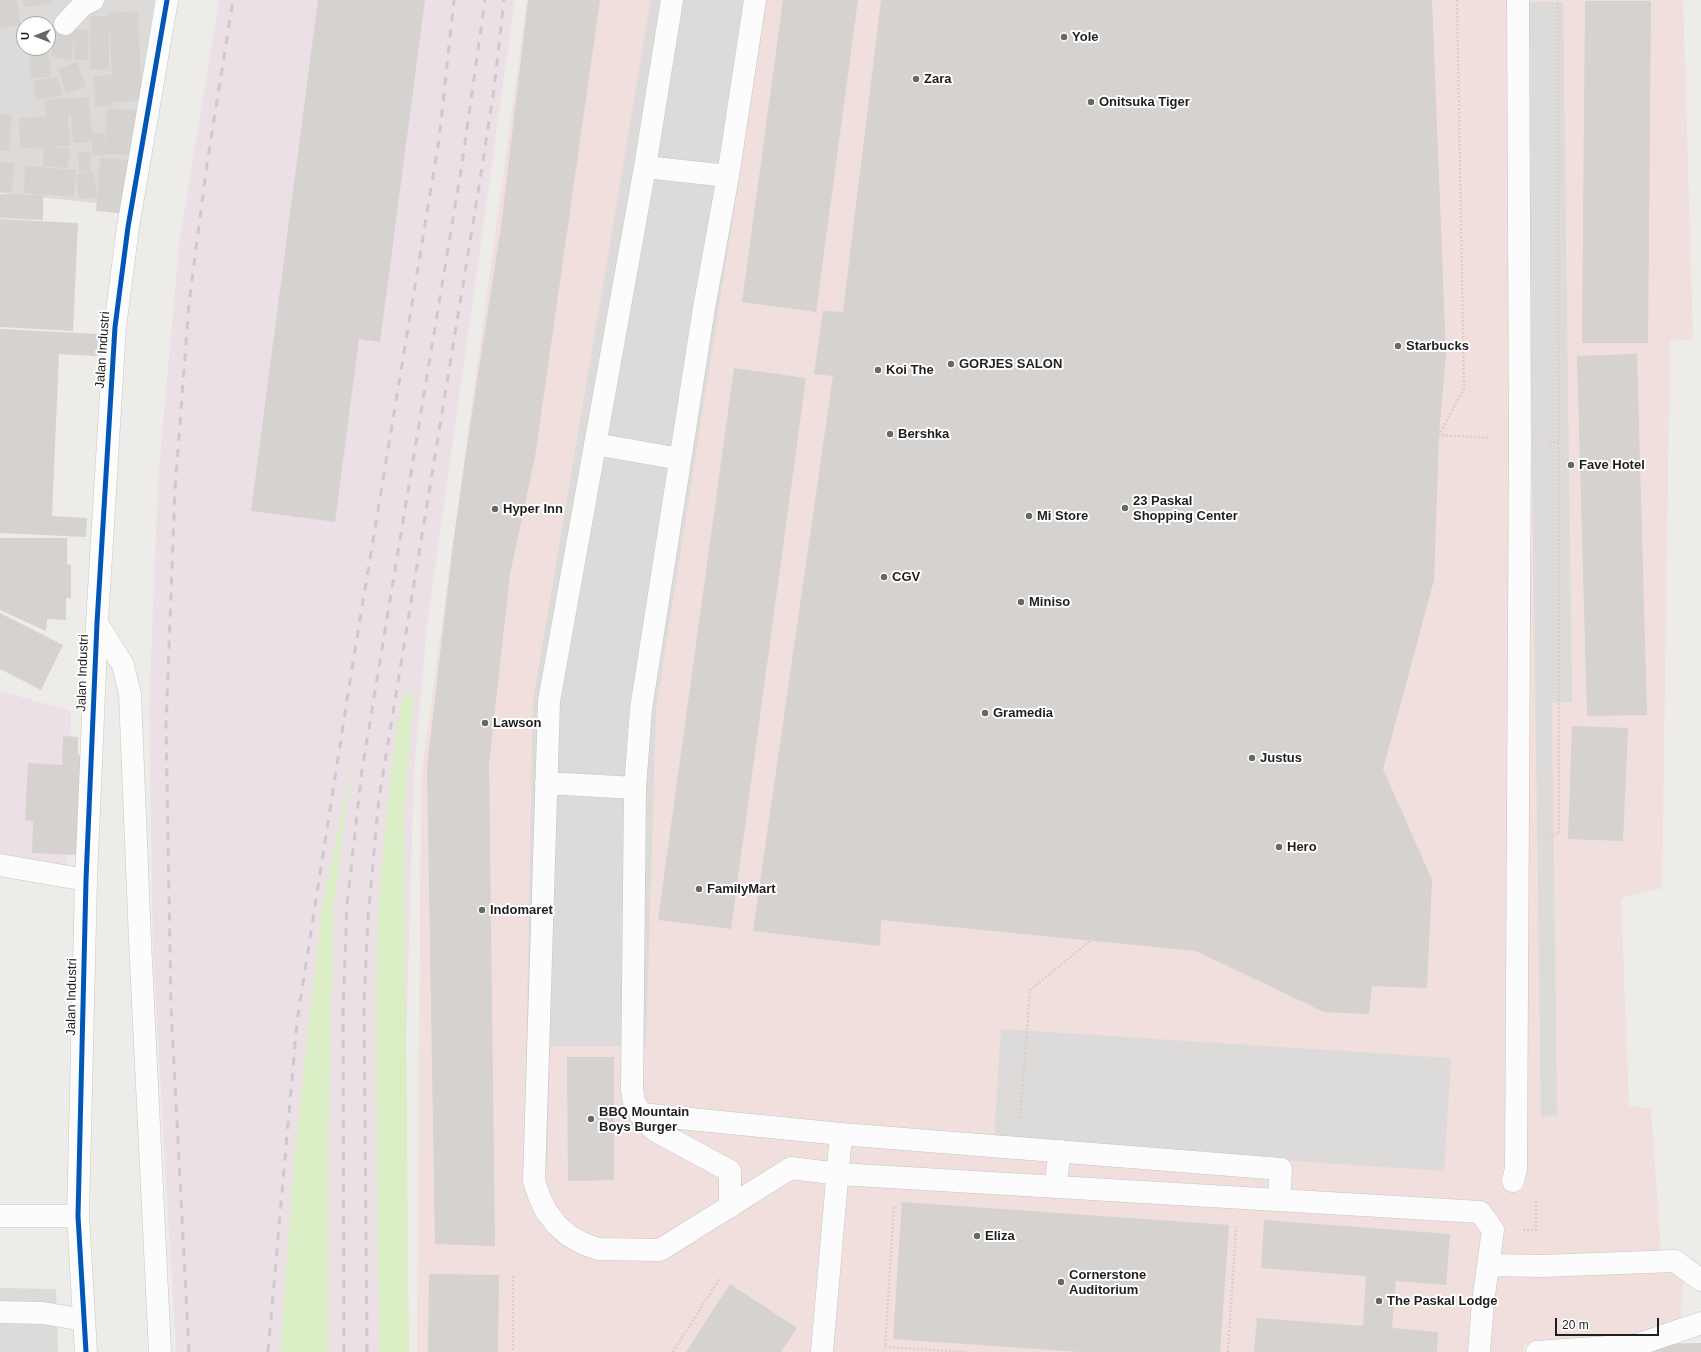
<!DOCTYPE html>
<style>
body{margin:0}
#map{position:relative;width:1701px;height:1352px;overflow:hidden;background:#eeece8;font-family:Helvetica,sans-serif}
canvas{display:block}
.north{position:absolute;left:16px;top:16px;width:40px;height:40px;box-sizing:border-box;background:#fff;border:1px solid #a5a5a5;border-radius:50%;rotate:270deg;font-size:11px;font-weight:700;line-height:16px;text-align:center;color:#1f1f1f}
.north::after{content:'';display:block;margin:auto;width:14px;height:18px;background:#676765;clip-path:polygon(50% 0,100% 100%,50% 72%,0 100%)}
.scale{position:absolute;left:1555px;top:1318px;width:104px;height:18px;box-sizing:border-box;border:2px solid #1f1f1f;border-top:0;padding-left:5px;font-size:12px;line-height:14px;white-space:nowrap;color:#1f1f1f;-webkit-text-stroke:3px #fff;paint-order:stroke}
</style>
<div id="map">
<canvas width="1701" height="1352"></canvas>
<div class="north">U</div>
<div class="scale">20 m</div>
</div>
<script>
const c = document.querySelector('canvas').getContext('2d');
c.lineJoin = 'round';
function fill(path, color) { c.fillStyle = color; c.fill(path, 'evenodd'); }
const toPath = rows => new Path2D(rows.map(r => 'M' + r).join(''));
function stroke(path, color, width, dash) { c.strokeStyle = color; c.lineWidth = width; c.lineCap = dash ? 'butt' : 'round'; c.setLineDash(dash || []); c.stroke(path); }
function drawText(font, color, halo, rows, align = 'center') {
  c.font = font + ' Helvetica,sans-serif'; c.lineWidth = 4; c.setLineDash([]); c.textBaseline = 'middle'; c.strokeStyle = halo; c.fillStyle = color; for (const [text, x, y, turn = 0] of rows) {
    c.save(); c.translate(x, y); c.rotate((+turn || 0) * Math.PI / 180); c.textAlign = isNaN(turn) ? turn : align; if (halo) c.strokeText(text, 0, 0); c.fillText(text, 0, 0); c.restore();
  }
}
const residential = toPath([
 [0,0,155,0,123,206,0,193],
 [24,24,48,24,48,48,24,48],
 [0,1288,56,1289,58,1352,0,1352]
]);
const commercial = toPath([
 [527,0,1683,0,1693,339,1670,341,1662,888,1621,898,1629,1106,1651,1109,1661,1252,1684,1255,1680,1338,1525,1343,1523,1352,417,1352,421,778]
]);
const industrial = toPath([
 [219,0,515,0,427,626,414,772,402,1177,405,1352,176,1352,153,951,149,709,158,481,179,245],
 [0,691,71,711,67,868,0,856]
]);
const religious = toPath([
 [651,0,767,0,656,708,646,1046,550,1046,547,1165,524,1165,533,701],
 [1526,2,1563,2,1572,702,1552,703,1557,1116,1541,1117],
 [1001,1029,1451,1058,1444,1171,994,1141]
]);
const grass = toPath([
 [403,694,414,696,404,812,409,1352,379,1352,375,999,379,894,392,763],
 [352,762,334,905,328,1157,328,1352,280,1352,294,1158,322,906]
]);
const building = toPath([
 [0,0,17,0,21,25,0,28],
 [22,0,52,0,53,2,24,7],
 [318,0,425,0,380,342,359,339,335,522,251,511],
 [528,0,600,0,535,457,510,574,489,764,495,1246,435,1244,427,768,452,552,468,439,501,227],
 [783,0,858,0,816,312,742,302],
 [881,0,1432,0,1446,354,1439,435,1434,580,1383,769,1432,880,1427,988,1372,986,1369,1014,1324,1012,1196,951,881,920,880,946,753,931,833,376,814,374,823,311,843,312],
 [1585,1,1651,1,1648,343,1582,343],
 [138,11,142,100,113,102,109,13],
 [90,16,109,16,109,69,90,69],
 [55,27,89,30,88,60,74,59,75,32,71,60,51,56],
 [48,53,51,77,31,78,29,56],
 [77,62,86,87,66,94,58,69],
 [111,75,113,106,95,107,94,76],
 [58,77,62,95,36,100,33,81],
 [89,97,92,138,92,133,105,133,105,155,92,155,92,142,73,143,71,114,46,116,44,100],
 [107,109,136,110,134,155,105,154],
 [0,114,12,115,9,151,0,151],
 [68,115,70,146,20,148,19,118],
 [44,147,70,148,68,168,43,166],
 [90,151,91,171,79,172,78,152],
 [100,158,130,160,126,214,96,211,97,197,79,199,76,174,94,172,97,197],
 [0,162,14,163,12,193,0,192],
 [25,166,76,170,74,197,24,193],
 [0,194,43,195,43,220,0,218],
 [0,219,78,223,73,331,0,327],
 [0,329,98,334,97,356,59,354,52,516,87,518,86,537,0,533],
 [1637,354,1647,715,1587,716,1577,356],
 [734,368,806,378,731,929,658,920],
 [0,538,67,538,67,564,71,565,71,598,66,598,66,620,47,619,46,631,0,610],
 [0,613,63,645,41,690,0,669],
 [1572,726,1628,728,1623,841,1568,839],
 [63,736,78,737,78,755,83,756,78,855,32,853,33,821,25,820,28,763,62,765],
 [567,1057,614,1057,614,1180,568,1181],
 [902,1202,1229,1225,1220,1352,1081,1352,893,1339],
 [1264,1220,1450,1234,1446,1285,1396,1281,1392,1328,1438,1332,1437,1352,1254,1352,1257,1318,1363,1326,1366,1276,1261,1268],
 [429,1274,499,1275,498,1352,428,1352],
 [730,1284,797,1328,781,1352,686,1352],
 [1701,1343,1701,1352,1652,1352,1652,1344]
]);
const path = toPath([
 [1457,0,1464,388,1439,435,1490,438],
 [1549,442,1558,442],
 [1548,837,1559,833,1558,0],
 [1020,1118,1030,990,1090,941],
 [894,1207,885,1347,966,1352],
 [1523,1230,1536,1230,1536,1199],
 [513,1276,513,1352],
 [673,1352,720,1278],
 [1228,1352,1236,1227]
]);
const minor = toPath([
 [672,0,645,167,549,701,534,1181,539,1196,546,1211,556,1224,568,1235,582,1243,598,1249,660,1250,791,1168,839,1174,1480,1212,1493,1230,1483,1302,1479,1352],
 [65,24,83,5,93,0],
 [645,167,728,176],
 [595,444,680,459],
 [97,623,123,665,130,694,140,941,160,1352],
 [546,783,635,788],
 [0,865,86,880],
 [640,1114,841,1134,1281,1169,1279,1200],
 [1513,1181,1516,1169,1520,440,1518,0],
 [1055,1187,1060,1151],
 [730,1207,730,1171,656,1131,647,1123,634,1102,632,1089,635,788,641,709,704,308,728,176,755,0],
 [0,1216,78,1216],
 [1489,1265,1541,1266,1675,1261,1701,1280],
 [0,1312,43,1313,84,1320],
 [86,1352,78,1216,86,880,97,623,115,327,128,227,167,0],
 [822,1352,841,1134],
 [1537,1352,1637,1345,1701,1323]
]);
const rail = toPath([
 [189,1352,171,1007,166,726,175,490,189,303,207,164,233,0],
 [268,1352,297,1022,352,668,439,140,454,0],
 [344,1352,343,1011,347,905,362,770,462,164,485,0],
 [367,1352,364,1003,368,918,379,798,477,199,494,89,504,0]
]);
const cycleway = toPath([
 [86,1352,78,1216,86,880,97,623,115,327,128,227,167,0]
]);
const markers = [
 [1064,37,4,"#676765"],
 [916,79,4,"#676765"],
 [1091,102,4,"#676765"],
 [1398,346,4,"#676765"],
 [951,364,4,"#676765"],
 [878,370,4,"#676765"],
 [890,434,4,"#676765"],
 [1571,465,4,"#676765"],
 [1125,508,4,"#676765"],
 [495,509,4,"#676765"],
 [1029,516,4,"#676765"],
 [884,577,4,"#676765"],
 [1021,602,4,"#676765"],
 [985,713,4,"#676765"],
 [485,723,4,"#676765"],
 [1252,758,4,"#676765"],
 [1279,847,4,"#676765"],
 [699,889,4,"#676765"],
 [482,910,4,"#676765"],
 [591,1119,4,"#676765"],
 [977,1236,4,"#676765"],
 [1061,1282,4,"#676765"],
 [1379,1301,4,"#676765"]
];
const poiNames = [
 ["Yole",1072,37],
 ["Zara",924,79],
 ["Onitsuka Tiger",1099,102],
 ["Starbucks",1406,346],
 ["GORJES SALON",959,364],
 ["Koi The",886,370],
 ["Bershka",898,434],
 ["Fave Hotel",1579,465],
 ["23 Paskal",1133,501],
 ["Shopping Center",1133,516],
 ["Hyper Inn",503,509],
 ["Mi Store",1037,516],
 ["CGV",892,577],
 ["Miniso",1029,602],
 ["Gramedia",993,713],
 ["Lawson",493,723],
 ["Justus",1260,758],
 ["Hero",1287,847],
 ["FamilyMart",707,889],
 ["Indomaret",490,910],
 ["BBQ Mountain",599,1112],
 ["Boys Burger",599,1127],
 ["Eliza",985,1236],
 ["Cornerstone",1069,1275],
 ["Auditorium",1069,1290],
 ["The Paskal Lodge",1387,1301]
];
const streetNames = [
 ["Jalan Industri",103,350,-86],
 ["Jalan Industri",83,673,-88],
 ["Jalan Industri",72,997,-89]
];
fill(residential, '#dddbd9');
fill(commercial, '#f0dfdc');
fill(industrial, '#ece0e7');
fill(religious, '#dcdbd9');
fill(grass, '#dbedc5');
fill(building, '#d5d2cf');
stroke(minor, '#c6c6c4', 23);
stroke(path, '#dccdca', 2.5, [2, 2]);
stroke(minor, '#fcfcfc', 22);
stroke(rail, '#cbcbca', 3, [8, 8]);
stroke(cycleway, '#0057b8', 5);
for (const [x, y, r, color] of markers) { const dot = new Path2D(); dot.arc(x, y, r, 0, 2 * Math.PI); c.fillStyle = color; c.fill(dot); stroke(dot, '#fff', 1.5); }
drawText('bold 13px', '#1f1f1f', '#fff', poiNames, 'left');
drawText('13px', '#1f1f1f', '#fff', streetNames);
</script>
